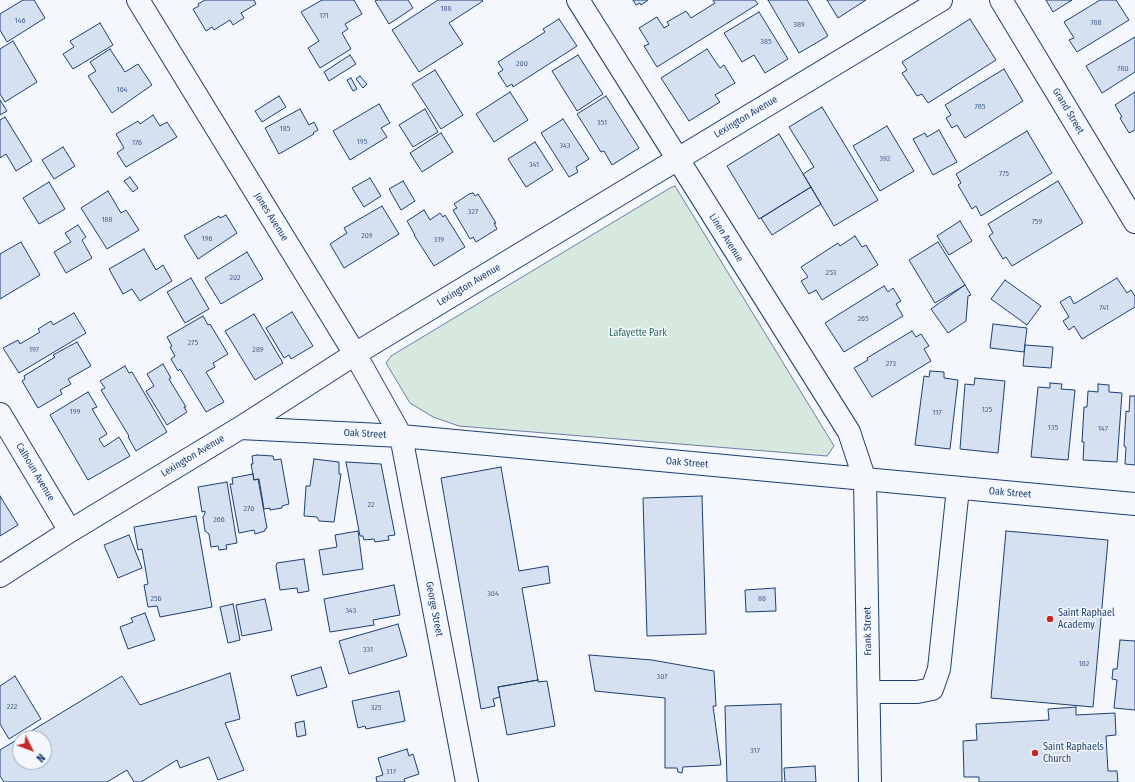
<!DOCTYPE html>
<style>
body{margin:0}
#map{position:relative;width:1135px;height:782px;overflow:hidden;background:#f4f7fb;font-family:"Fira Sans Condensed",sans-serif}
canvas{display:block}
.north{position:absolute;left:12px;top:730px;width:40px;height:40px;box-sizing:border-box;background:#f4f7fb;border:1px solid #9eadc5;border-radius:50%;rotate:132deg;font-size:11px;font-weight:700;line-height:16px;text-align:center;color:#1d3f73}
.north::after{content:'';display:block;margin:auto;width:14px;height:18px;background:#c62828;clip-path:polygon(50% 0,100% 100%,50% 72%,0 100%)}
</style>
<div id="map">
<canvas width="1135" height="782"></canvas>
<div class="north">N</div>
</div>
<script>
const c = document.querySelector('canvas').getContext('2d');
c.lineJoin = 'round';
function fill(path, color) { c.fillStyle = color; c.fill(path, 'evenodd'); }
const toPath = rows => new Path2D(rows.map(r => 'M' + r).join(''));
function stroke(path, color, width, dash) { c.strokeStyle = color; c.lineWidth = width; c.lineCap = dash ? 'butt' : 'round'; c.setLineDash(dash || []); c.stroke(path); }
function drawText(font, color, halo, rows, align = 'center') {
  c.font = font + ' "Fira Sans Condensed",sans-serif'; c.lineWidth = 3; c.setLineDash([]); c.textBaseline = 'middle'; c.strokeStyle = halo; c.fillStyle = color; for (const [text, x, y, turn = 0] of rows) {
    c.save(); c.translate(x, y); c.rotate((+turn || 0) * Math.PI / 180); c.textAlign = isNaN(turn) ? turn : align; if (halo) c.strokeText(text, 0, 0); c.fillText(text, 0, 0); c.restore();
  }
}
const green = toPath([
 [675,186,834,446,827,456,459,426,433,417,410,403,386,363,391,356,670,188,675,186]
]);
const building = toPath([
 [23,0,34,0,45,18,7,42,0,30,0,14,23,0],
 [205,0,254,0,256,4,241,13,244,18,233,25,230,20,214,30,212,27,206,31,193,9,199,6,198,4,205,0],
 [322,0,354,0,362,14,345,24,348,29,342,33,351,49,320,68,308,48,319,41,301,12,322,0],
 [377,0,408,0,413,8,389,24,375,1,377,0],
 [438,0,482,0,483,1,449,23,463,44,419,72,392,30,438,0],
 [633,0,648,0,641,5,640,3,636,5,633,0],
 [713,0,755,0,758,4,657,67,644,46,649,44,639,28,657,17,664,28,669,25,667,22,686,11,691,18,715,3,713,0],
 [768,0,807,0,828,36,799,53,768,0],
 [827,0,866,0,838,18,827,0],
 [1046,0,1072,0,1053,12,1046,0],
 [1100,0,1116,0,1129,20,1077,52,1069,40,1074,38,1064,22,1100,0],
 [759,12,788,59,765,73,754,55,742,62,724,33,759,12],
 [559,19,577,46,513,87,512,84,507,87,498,73,503,70,498,62,545,32,543,29,559,19],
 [970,19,996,60,928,103,922,94,917,96,902,73,907,70,902,62,970,19],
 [100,23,113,45,73,69,63,54,74,47,70,41,100,23],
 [1135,37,1135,72,1102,93,1086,66,1135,37],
 [13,41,37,82,5,102,0,94,0,49,13,41],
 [110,49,125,72,138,64,152,85,112,113,88,76,96,71,90,62,110,49],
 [707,49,720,68,724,65,735,83,715,95,720,102,689,121,661,78,707,49],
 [350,55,356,64,329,81,324,72,350,55],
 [578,55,603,94,577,111,552,71,578,55],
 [1004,69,1023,101,965,138,957,125,952,128,946,118,951,115,945,105,1004,69],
 [435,70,463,115,441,129,412,84,435,70],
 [360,76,367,84,363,88,356,79,360,76],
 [351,78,357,89,353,91,347,80,351,78],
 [510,92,528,120,494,142,476,114,510,92],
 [1135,92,1135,130,1129,133,1120,118,1122,117,1115,105,1135,92],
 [279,96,286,107,262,122,255,111,279,96],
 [606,96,639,148,612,165,604,151,601,152,577,114,606,96],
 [0,100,7,111,0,115,0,100],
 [379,104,390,123,381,128,387,137,350,160,333,131,379,104],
 [822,107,878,200,834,226,803,174,814,167,789,127,822,107],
 [300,109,309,125,314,122,318,130,313,133,314,134,279,154,265,128,300,109],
 [425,109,438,132,413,147,399,125,425,109],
 [153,115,160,126,167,122,177,137,126,167,117,153,124,148,116,134,138,121,140,124,153,115],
 [5,117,32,161,16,171,6,154,0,158,0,120,5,117],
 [563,119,589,159,576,167,578,172,569,177,541,133,563,119],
 [887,126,914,171,880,191,853,146,887,126],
 [939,130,957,162,933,175,913,139,925,133,927,137,939,130],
 [1027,131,1052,173,981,216,976,206,972,209,958,185,961,183,956,174,1027,131],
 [441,133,453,152,422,172,410,153,441,133],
 [779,134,811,187,759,219,727,166,779,134],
 [535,142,553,170,526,187,508,159,535,142],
 [63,147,75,166,54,179,42,160,63,147],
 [130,177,138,188,133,192,124,181,130,177],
 [370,178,381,196,364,207,352,188,370,178],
 [403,181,415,201,401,210,389,189,403,181],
 [1058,181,1083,223,1012,266,1006,257,1003,259,989,236,993,233,988,224,1058,181],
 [49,182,65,209,39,224,23,198,49,182],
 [811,187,821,204,772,235,761,218,811,187],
 [108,191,121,213,126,210,139,230,107,249,81,208,108,191],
 [473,193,475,196,478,194,496,223,494,223,497,229,476,242,473,237,470,239,453,210,457,208,454,204,469,194,473,193],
 [382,206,399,234,344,268,330,244,347,233,344,228,382,206],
 [424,210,430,220,440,213,443,217,445,215,465,247,434,266,414,235,415,235,407,221,424,210],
 [226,215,237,233,198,259,184,236,219,216,220,218,226,215],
 [960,221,972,241,949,255,937,236,960,221],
 [78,225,86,237,82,240,92,258,66,273,54,252,71,242,65,233,78,225],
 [855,236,862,247,866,245,878,265,822,300,816,290,809,294,801,281,808,277,801,267,838,243,840,246,855,236],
 [21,242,40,275,0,299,0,254,21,242],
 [938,242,965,285,935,303,909,260,938,242],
 [144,249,156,270,163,265,172,281,140,301,132,289,123,294,109,269,144,249],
 [247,252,263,279,221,304,205,278,247,252],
 [191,278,209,309,185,323,167,292,191,278],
 [1117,278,1127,293,1131,290,1135,296,1135,307,1082,339,1074,326,1069,330,1063,321,1069,317,1060,302,1070,296,1074,304,1117,278],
 [1005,280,1041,306,1027,325,991,299,1005,280],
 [965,285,971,295,968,296,966,321,948,333,931,309,965,285],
 [884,286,888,292,893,288,901,301,896,304,903,316,844,352,825,323,884,286],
 [292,312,313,346,291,359,289,355,284,358,266,328,292,312],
 [74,313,86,333,19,373,3,348,18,340,20,344,40,332,38,329,51,321,53,325,74,313],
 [254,314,283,363,255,380,225,331,254,314],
 [203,316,208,325,210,324,228,354,213,363,215,367,206,372,224,402,206,412,180,369,178,371,171,359,175,356,170,347,172,346,167,337,203,316],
 [993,324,1027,328,1024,352,990,348,993,324],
 [912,331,916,337,921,334,929,346,924,349,931,361,872,397,854,368,868,360,867,358,912,331],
 [77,342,91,366,68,379,71,384,60,390,62,394,38,408,22,381,25,379,24,376,55,357,53,355,77,342],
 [1025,345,1053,347,1051,368,1023,366,1025,345],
 [163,364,171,378,169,379,186,407,184,407,187,412,167,425,146,391,154,386,147,374,163,364],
 [125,366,129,373,132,372,167,432,136,451,128,437,129,436,101,390,105,388,100,381,125,366],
 [930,371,944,372,944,378,958,380,950,449,915,445,924,376,929,377,930,371],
 [975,378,1005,381,998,453,960,449,965,384,974,385,975,378],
 [1050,383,1062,384,1061,389,1075,390,1068,460,1031,457,1038,387,1050,388,1050,383],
 [1098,384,1109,385,1109,392,1122,393,1117,462,1083,460,1084,442,1082,442,1084,407,1087,407,1088,391,1098,392,1098,384],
 [88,392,97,407,92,409,107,434,99,439,104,447,119,437,130,456,88,480,50,415,88,392],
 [1130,396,1135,396,1135,465,1125,464,1126,447,1124,446,1126,411,1129,412,1130,396],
 [257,455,273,456,274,460,281,459,289,504,282,506,282,508,270,510,270,508,264,509,259,479,254,480,251,464,253,464,252,456,257,455],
 [314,459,339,462,339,474,341,474,334,522,319,521,317,517,304,516,306,486,310,486,314,459],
 [346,462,381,464,395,535,388,536,389,540,375,542,374,539,364,540,363,536,360,536,346,462],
 [501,467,519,571,548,566,550,583,522,588,538,680,498,687,500,697,493,699,495,706,481,709,441,478,501,467],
 [253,474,254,480,258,479,267,528,265,529,265,531,255,534,254,530,239,533,230,484,233,484,232,478,253,474],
 [227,482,237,543,226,545,227,549,219,550,218,546,211,547,209,534,205,531,203,517,205,513,205,511,202,512,198,487,227,482],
 [0,496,18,525,0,536,0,496],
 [702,496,706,634,647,636,643,498,702,496],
 [196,516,212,607,160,617,157,606,148,607,144,585,148,584,142,549,138,550,134,527,196,516],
 [358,531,363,569,323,575,319,550,337,547,335,535,358,531],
 [1006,531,1108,540,1093,707,991,698,1006,531],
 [129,535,142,568,118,578,104,545,129,535],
 [304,559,309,591,298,593,297,588,280,590,276,566,277,563,304,559],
 [394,585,400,615,373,620,374,625,330,632,324,599,394,585],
 [775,588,776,611,746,612,745,590,775,588],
 [265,599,272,630,242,636,236,605,265,599],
 [233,604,240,640,228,643,220,607,233,604],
 [145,613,155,640,128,649,120,627,133,622,131,618,145,613],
 [398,624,407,656,349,674,339,641,398,624],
 [1120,640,1135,641,1135,710,1114,708,1117,680,1112,679,1113,669,1117,669,1120,640],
 [589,655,652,660,714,671,716,706,713,706,721,765,683,767,682,773,678,772,677,768,665,768,665,698,595,691,589,655],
 [321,667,327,687,297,696,291,676,321,667],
 [230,673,240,719,225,723,244,770,218,780,209,757,180,768,177,760,141,782,134,782,127,770,107,782,4,782,0,776,0,750,122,676,140,705,230,673],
 [20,738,44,738,44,762,20,762,20,738],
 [15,676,41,719,9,739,0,724,0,686,15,676],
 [538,680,538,682,547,681,555,726,507,735,498,687,538,680],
 [399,691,405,721,366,729,365,726,358,728,352,701,399,691],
 [781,704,782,782,727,782,725,706,781,704],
 [1076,707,1076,715,1115,713,1116,735,1106,736,1108,771,1117,771,1118,782,979,782,979,777,964,777,963,741,977,740,976,724,1049,720,1048,709,1076,707],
 [304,721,306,735,297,737,295,723,304,721],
 [407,749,409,756,413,754,419,774,404,779,405,782,377,782,376,777,383,775,378,758,407,749],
 [815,766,816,782,785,782,784,768,815,766]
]);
const minor = toPath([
 [138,0,355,354,401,436,467,782],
 [578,0,849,432,865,480,870,782],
 [1001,0,1135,222],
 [0,414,70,531],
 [240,428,401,436,1135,504],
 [0,576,70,531,240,428,355,354,941,0],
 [869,692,917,692,932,689,939,669,958,488]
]);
const markers = [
 [1050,619,4,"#c62828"],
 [1035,753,4,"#c62828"]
];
const numberNames = [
 ["188",446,9],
 ["171",324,16],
 ["146",20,21],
 ["788",1096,23],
 ["389",799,25],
 ["385",766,42],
 ["200",522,64],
 ["780",1123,69],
 ["164",122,90],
 ["785",980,107],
 ["351",602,123],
 ["185",285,129],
 ["195",362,142],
 ["176",137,143],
 ["343",565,146],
 ["392",885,159],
 ["341",534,165],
 ["775",1004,174],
 ["327",473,212],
 ["188",107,220],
 ["759",1037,222],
 ["209",367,236],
 ["196",207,239],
 ["319",439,240],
 ["253",831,273],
 ["202",235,278],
 ["741",1104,308],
 ["265",863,319],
 ["275",193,343],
 ["197",34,350],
 ["289",258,350],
 ["273",891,364],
 ["125",987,410],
 ["199",75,412],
 ["117",937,413],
 ["135",1053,428],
 ["147",1103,429],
 ["22",371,505],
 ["270",249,509],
 ["266",219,520],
 ["304",493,594],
 ["256",156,599],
 ["86",762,599],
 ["343",351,611],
 ["331",368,650],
 ["162",1084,664],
 ["307",662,677],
 ["222",12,707],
 ["325",376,708],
 ["317",755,751],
 ["317",391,772]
];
const streetNames = [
 ["Grand Street",1068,111,59],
 ["Lexington Avenue",746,117,-31],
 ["Jones Avenue",271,217,58],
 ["Linen Avenue",726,238,58],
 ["Lexington Avenue",469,285,-31],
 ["Oak Street",365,434,3],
 ["Lexington Avenue",193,456,-31],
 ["Oak Street",687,463,5],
 ["Calhoun Avenue",35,472,59],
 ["Oak Street",1010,493,5],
 ["George Street",434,609,79],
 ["Frank Street",868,631,-91]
];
const parkNames = [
 ["Lafayette Park",638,333]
];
const poiNames = [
 ["Saint Raphael",1058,613],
 ["Academy",1058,625],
 ["Saint Raphaels",1043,747],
 ["Church",1043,759]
];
fill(green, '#d7e8df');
stroke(green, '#687fa3', 1);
fill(building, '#d5e0f0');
stroke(building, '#1d3f73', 1);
stroke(minor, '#1d3f73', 24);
stroke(minor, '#f4f7fb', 22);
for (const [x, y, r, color] of markers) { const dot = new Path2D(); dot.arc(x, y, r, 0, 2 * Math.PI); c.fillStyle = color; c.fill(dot); stroke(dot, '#f4f7fb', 1.5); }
drawText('8px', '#4b6792', null, numberNames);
drawText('10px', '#1d3f73', '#f4f7fb', streetNames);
drawText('10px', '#2c6c60', '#f4f7fb', parkNames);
drawText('10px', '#1d3f73', '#f4f7fb', poiNames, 'left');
</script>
